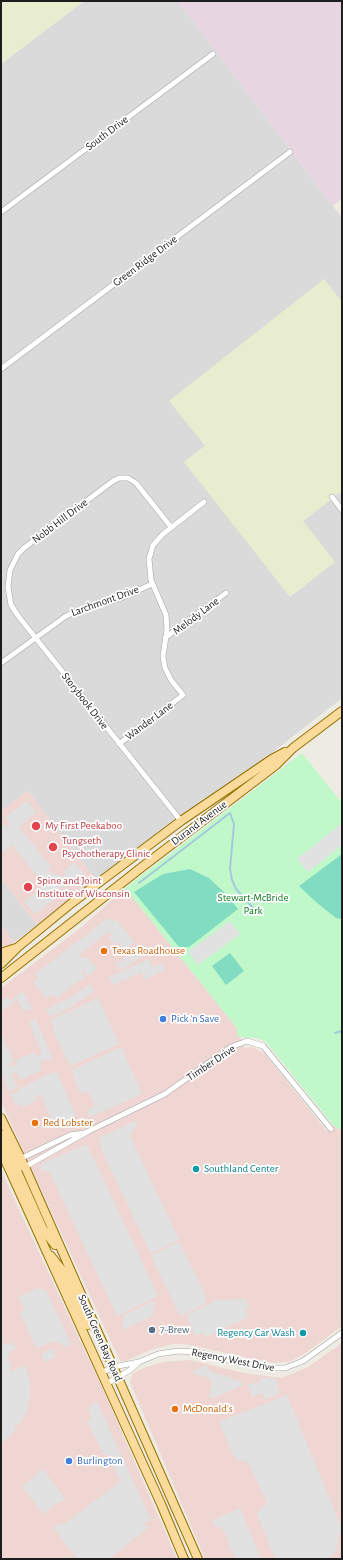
<!DOCTYPE html>
<style>
body{margin:0}
#map{position:relative;width:343px;height:1560px;overflow:hidden;background:#eeebe3;font-family:"Alegreya Sans",sans-serif}
canvas{display:block}
.frame{position:absolute;inset:0;border:2px solid #1d1d1d;pointer-events:none}
</style>
<div id="map">
<canvas width="343" height="1560"></canvas>
<div class="frame"></div>
</div>
<script>
const c = document.querySelector('canvas').getContext('2d');
c.lineJoin = 'round';
function fill(path, color) { c.fillStyle = color; c.fill(path, 'evenodd'); }
const toPath = rows => new Path2D(rows.map(r => 'M' + r).join(''));
function stroke(path, color, width, dash) { c.strokeStyle = color; c.lineWidth = width; c.lineCap = dash ? 'butt' : 'round'; c.setLineDash(dash || []); c.stroke(path); }
function drawText(font, color, halo, rows, align = 'center') {
  c.font = font + ' "Alegreya Sans",sans-serif'; c.lineWidth = 3.5; c.setLineDash([]); c.textBaseline = 'middle'; c.strokeStyle = halo; c.fillStyle = color; for (const [text, x, y, turn = 0] of rows) {
    c.save(); c.translate(x, y); c.rotate((+turn || 0) * Math.PI / 180); c.textAlign = isNaN(turn) ? turn : align; if (halo) c.strokeText(text, 0, 0); c.fillText(text, 0, 0); c.restore();
  }
}
const residential = toPath([
 [84,1,178,1,342,218,342,302,323,279,205,446,184,462,303,521,342,491,342,698,264,759,184,813,96,880,28,791,1,811,1,64],
 [1,879,37,925,14,942,1,924]
]);
const commercial = toPath([
 [28,791,96,880,37,925,1,879,1,811],
 [125,888,236,1027,244,1048,253,1047,264,1053,327,1131,334,1126,342,1131,342,1326,307,1352,291,1361,275,1363,258,1360,185,1344,173,1344,150,1350,126,1361,120,1361,1,1102,1,988,83,926],
 [1,924,14,942,1,950],
 [1,1171,106,1396,177,1559,1,1559],
 [342,1343,342,1559,205,1559,130,1382,133,1373,146,1367,164,1362,190,1360,244,1373,281,1378,308,1367]
]);
const industrial = toPath([
 [178,1,342,1,342,198,333,206]
]);
const farmland = toPath([
 [1,1,84,1,1,64],
 [324,279,342,302,342,491,303,521,335,562,290,597,184,462,205,446,169,401]
]);
const park = toPath([
 [302,753,342,803,342,1131,334,1126,266,1042,257,1038,238,1037,236,1027,125,888]
]);
const pitch = toPath([
 [342,854,342,919,336,918,316,902,299,886],
 [190,869,209,878,227,895,238,909,189,947,179,947,134,892,163,874],
 [230,953,244,971,226,985,212,966]
]);
const parking = toPath([
 [27,801,37,812,19,827,51,867,47,871,64,877,66,875,63,871,75,862,84,874,73,883,60,888,58,891,61,894,35,914,24,902,45,885,44,878,40,880,12,845,1,854,1,826,3,824,5,827,10,823,5,817],
 [342,823,342,845,308,872,297,859],
 [108,918,112,922,116,919,134,942,124,950,118,942,114,945,108,938,112,935,109,931,80,954,81,959,86,956,97,969,88,976,83,971,82,973,85,977,56,998,53,995,47,999,33,982,38,978,35,974],
 [230,921,240,934,198,965,188,952],
 [140,945,146,953,122,970,117,964],
 [149,959,152,967,161,963,165,970,145,980,141,972,113,985,109,977],
 [90,984,95,991,69,1008,50,1017,46,1009,75,995],
 [22,992,28,1000,24,1003,29,1002,32,1009,25,1012,17,999,1,1012,1,1002,7,997,11,1001],
 [98,998,119,1044,70,1066,52,1028,54,1027,51,1020],
 [36,1019,52,1058,39,1062,42,1070,20,1080,17,1072,11,1075,18,1087,9,1091,1,1073,1,1034,14,1062,10,1064,10,1066,17,1065,15,1061,35,1052,37,1056,42,1054,29,1022],
 [121,1047,142,1094,90,1117,87,1110,95,1106,88,1091,81,1094,74,1079,75,1078,72,1070],
 [56,1071,76,1116,72,1117,74,1122,63,1127,59,1120,53,1122,40,1094,35,1097,36,1101,23,1107,20,1103,16,1106,11,1094,19,1091,18,1089],
 [135,1121,137,1125,130,1136,179,1240,151,1254,101,1149,99,1138],
 [87,1144,158,1296,117,1316,50,1173,41,1170,39,1165],
 [179,1242,204,1292,206,1303,180,1316,151,1256],
 [40,1287,42,1291,46,1290,71,1344,66,1347,56,1341,36,1348,20,1312,25,1310,18,1297],
 [245,1298,250,1307,245,1309,249,1317,205,1337,203,1333,195,1336,186,1315,217,1300,242,1299],
 [154,1301,153,1316,122,1330,124,1315],
 [13,1343,17,1350,11,1351,7,1358,12,1366,9,1370,11,1372,25,1365,30,1382,30,1396,27,1411,19,1425,15,1423,14,1425,17,1429,1,1444,1,1345],
 [52,1349,56,1357,45,1362,41,1354],
 [206,1365,208,1369,214,1373,241,1381,243,1385,211,1399,209,1395,212,1385,208,1377,195,1375,193,1371],
 [260,1378,276,1379,280,1394,265,1400,263,1393,252,1397,247,1384,259,1383],
 [287,1395,342,1529,337,1538,339,1543,335,1545,337,1549,329,1559,275,1559,257,1514,267,1502,248,1462,235,1459,219,1422],
 [97,1402,151,1520,144,1523,148,1528,109,1559,77,1559,53,1527,67,1522,121,1481,107,1454,104,1455,87,1421,91,1418,88,1407],
 [43,1469,66,1500,54,1505,43,1514,22,1486],
 [240,1508,261,1559,235,1559,223,1529,214,1525,213,1520]
]);
const stream = toPath([
 [139,883,230,813,234,824,230,869,232,880,236,889,253,908],
 [335,1033,342,1031]
]);
const minor = toPath([
 [1,212,213,54],
 [1,369,290,152],
 [332,497,342,510],
 [171,527,136,483,128,478,119,478,113,481,24,548,18,554,10,570,8,587,11,605,19,617,181,821],
 [165,638,226,593],
 [1,663,66,616,85,608,121,598,152,584],
 [119,744,183,695,171,680,165,668,163,656,167,630,166,615,151,580,149,559,153,545,163,534,204,502],
 [20,1159,70,1135,84,1133],
 [23,1168,87,1132,165,1094,231,1047,247,1041,263,1046,331,1129],
 [101,1373,113,1367,139,1362,158,1354,178,1351,196,1352,265,1368,285,1368,303,1361,342,1333],
 [106,1384,130,1370,138,1363]
]);
const primary = toPath([
 [1,953,16,948],
 [1,964,18,947,73,902,181,821,272,759,285,752],
 [1,978,142,867,276,765,293,748,342,711],
 [1,1118,25,1167,198,1559],
 [1,1135,14,1162,25,1167],
 [1,1151,161,1504,184,1559],
 [7,1165,17,1171,43,1229,55,1245],
 [51,1256,65,1274,88,1325]
]);
const markers = [
 [36,826,5,"#e0444e"],
 [53,847,5,"#e0444e"],
 [28,887,5,"#e0444e"],
 [104,951,4,"#e8710a"],
 [163,1019,4,"#3f7fe0"],
 [35,1123,4,"#e8710a"],
 [196,1169,4,"#0f9aa8"],
 [152,1330,4,"#5c6f8a"],
 [303,1333,4,"#0f9aa8"],
 [175,1409,4,"#e8710a"],
 [69,1461,4,"#3f7fe0"]
];
const streetNames = [
 ["South Drive",107,133,-37],
 ["Green Ridge Drive",145,261,-37],
 ["Nobb Hill Drive",60,521,-37],
 ["Larchmont Drive",105,601,-20],
 ["Melody Lane",196,616,-37],
 ["Storybook Drive",85,701,52],
 ["Wander Lane",149,721,-37],
 ["Durand Avenue",199,823,-37],
 ["Timber Drive",211,1063,-34],
 ["South Green Bay Road",100,1338,66],
 ["Regency West Drive",233,1360,11]
];
const healthNames = [
 ["My First Peekaboo",45,826],
 ["Tungseth",62,841],
 ["Psychotherapy Clinic",62,854],
 ["Spine and Joint",37,881],
 ["Institute of Wisconsin",37,894]
];
const parkNames = [
 ["Stewart-McBride",253,898],
 ["Park",253,911]
];
const foodNames = [
 ["Texas Roadhouse",112,951],
 ["Red Lobster",43,1123],
 ["McDonald's",183,1409]
];
const shopNames = [
 ["Pick 'n Save",171,1019],
 ["Burlington",77,1461]
];
const cultureNames = [
 ["Southland Center",204,1169],
 ["Regency Car Wash",295,1333,"right"]
];
const serviceNames = [
 ["7-Brew",160,1330]
];
fill(residential, '#dbdada');
fill(commercial, '#efd6d2');
fill(industrial, '#e7d5e2');
fill(farmland, '#e7edce');
fill(park, '#c0f8ca');
fill(pitch, '#81dcc2');
fill(parking, '#e1e1e1');
stroke(stream, '#a3c9db', 2);
stroke(minor, '#a4a4a4', 6);
stroke(primary, '#947202', 10);
stroke(minor, '#fff', 5);
stroke(primary, '#fadb9c', 8);
for (const [x, y, r, color] of markers) { const dot = new Path2D(); dot.arc(x, y, r, 0, 2 * Math.PI); c.fillStyle = color; c.fill(dot); stroke(dot, '#fff', 1.5); }
drawText('11px', '#1d1d1d', '#fff', streetNames);
drawText('11px', '#be3a42', '#fff', healthNames, 'left');
drawText('11px', '#0d7921', '#fff', parkNames);
drawText('11px', '#c56008', '#fff', foodNames, 'left');
drawText('11px', '#366cbe', '#fff', shopNames, 'left');
drawText('11px', '#0d838f', '#fff', cultureNames, 'left');
drawText('11px', '#4e5e75', '#fff', serviceNames, 'left');
</script>
